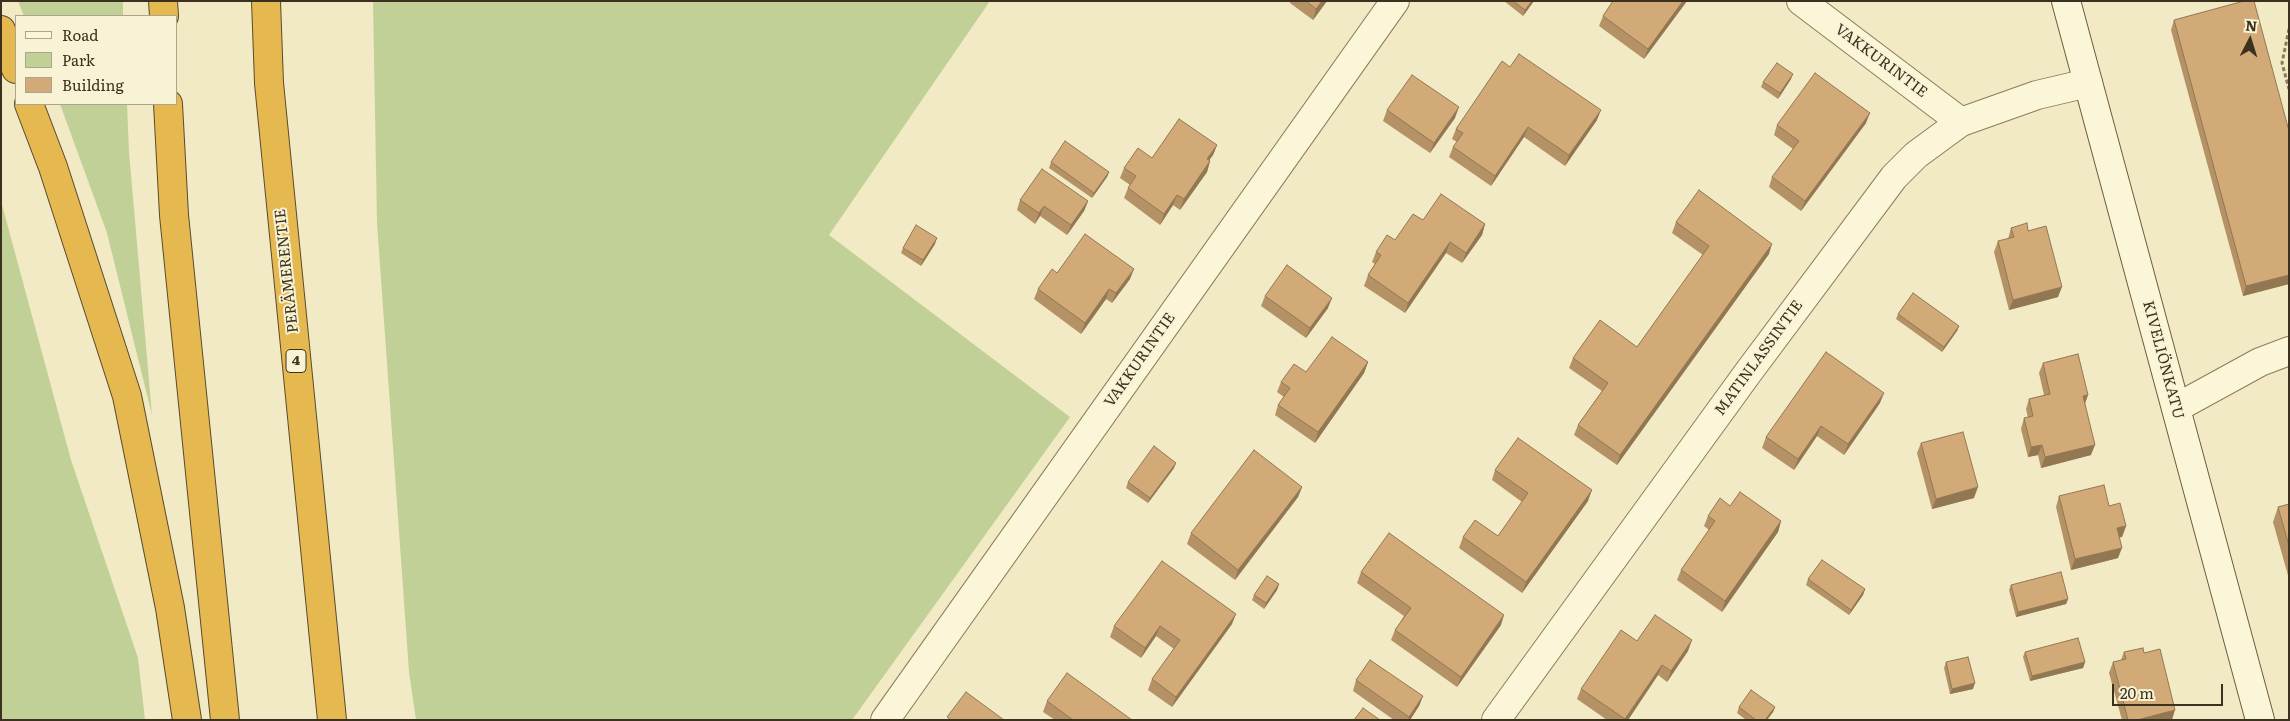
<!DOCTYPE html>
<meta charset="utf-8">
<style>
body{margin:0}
#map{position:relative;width:2290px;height:721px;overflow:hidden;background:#f1eac4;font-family:Literata,serif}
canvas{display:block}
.frame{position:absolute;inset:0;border:2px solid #3c311e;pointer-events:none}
.legend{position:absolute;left:15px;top:15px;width:162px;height:90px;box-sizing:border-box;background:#f8f3d4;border:1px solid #ada58b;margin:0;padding:6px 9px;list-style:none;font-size:15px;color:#3c311e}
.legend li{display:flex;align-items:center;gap:10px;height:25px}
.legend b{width:25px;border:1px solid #ada58b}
.north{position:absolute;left:2225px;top:15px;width:50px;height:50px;-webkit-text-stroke:4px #f8f3d4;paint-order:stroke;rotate:5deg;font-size:14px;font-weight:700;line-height:20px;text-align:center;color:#3c311e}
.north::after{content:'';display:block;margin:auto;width:18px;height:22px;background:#3c311e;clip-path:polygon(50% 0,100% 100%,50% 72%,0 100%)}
.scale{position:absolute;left:2112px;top:684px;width:111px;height:22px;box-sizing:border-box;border:2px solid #3c311e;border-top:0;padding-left:6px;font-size:15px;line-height:18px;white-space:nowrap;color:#3c311e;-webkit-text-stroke:4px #f8f3d4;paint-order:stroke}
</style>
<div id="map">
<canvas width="2290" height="721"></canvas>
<div class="frame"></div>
<ul class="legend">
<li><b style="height:6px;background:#fbf6d8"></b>Road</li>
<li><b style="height:14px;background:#c1d097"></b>Park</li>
<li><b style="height:14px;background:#d1aa77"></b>Building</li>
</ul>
<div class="north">N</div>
<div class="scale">20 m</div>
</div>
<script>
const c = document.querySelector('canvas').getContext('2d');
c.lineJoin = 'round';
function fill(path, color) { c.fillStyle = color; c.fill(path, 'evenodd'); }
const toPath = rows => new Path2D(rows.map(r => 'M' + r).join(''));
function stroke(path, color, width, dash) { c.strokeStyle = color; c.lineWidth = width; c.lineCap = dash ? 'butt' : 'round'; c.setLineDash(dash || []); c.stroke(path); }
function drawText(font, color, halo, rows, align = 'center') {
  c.font = font + ' Literata,serif'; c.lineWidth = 4; c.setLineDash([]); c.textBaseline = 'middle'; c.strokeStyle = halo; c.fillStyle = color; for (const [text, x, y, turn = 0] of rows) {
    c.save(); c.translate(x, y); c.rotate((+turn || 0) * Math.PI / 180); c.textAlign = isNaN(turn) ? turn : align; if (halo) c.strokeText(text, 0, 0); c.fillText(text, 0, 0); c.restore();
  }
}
const green = toPath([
 [18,1,123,1,123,16,24,16],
 [373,1,990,1,829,235,1070,417,852,720,416,720,409,672,377,223],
 [60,104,127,104,129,152,152,415,107,233],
 [1,201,71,460,138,658,145,720,1,720]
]);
const path = toPath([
 [2289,29,2282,63,2289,89]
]);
const street = toPath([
 [1801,1,1961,122],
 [2176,408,2260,362,2289,351],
 [885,720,1395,1],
 [1496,720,1747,374,1894,177,1916,155,1961,122,2037,95,2088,83]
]);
const secondary = toPath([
 [2066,1,2260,720]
]);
const highway = toPath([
 [163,1,164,16],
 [266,1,269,83,332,720],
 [1,30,16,69],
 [29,104,53,167,127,396,170,608,187,720],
 [168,104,174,215,225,720]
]);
const wall = toPath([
 [1290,1,1327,1,1313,20,1290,3],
 [1504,1,1534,1,1523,16],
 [1613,1,1687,1,1644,59,1599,26,1603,16],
 [2174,20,2289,284,2243,296,2171,30],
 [1510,67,1597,120,1565,166,1524,137,1491,186,1449,157,1453,147,1457,142,1452,139,1456,129],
 [1791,79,1778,99,1761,87,1763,82],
 [1387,110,1455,118,1430,153,1383,121],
 [1866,123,1801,211,1769,187,1772,177,1793,149,1774,135,1777,125],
 [1217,145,1213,155,1209,160,1210,161,1207,172,1180,210,1173,205,1160,225,1124,198,1128,188,1130,185,1120,178,1124,168,1152,158],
 [1051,162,1109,172,1107,177,1092,198,1049,168],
 [1020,200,1088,201,1084,211,1067,235,1040,216,1035,224,1017,210],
 [1423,220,1485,224,1482,235,1462,263,1446,253,1405,313,1364,286,1368,275,1375,264,1372,262,1376,252,1395,240],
 [1676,222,1769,254,1617,465,1574,435,1578,425,1602,391,1569,368,1573,358,1637,347,1703,255,1672,233],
 [2011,228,2028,231,2058,297,2009,310,1994,252,1998,241,2008,239],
 [935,244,921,266,901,253,903,248],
 [1057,273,1130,279,1112,303,1106,299,1081,334,1034,299,1038,289],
 [1265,296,1328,308,1306,338,1261,306],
 [1898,314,1959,326,1957,331,1942,352,1896,319],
 [1368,362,1364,373,1315,443,1275,415,1278,405,1284,397,1277,392,1281,382,1306,372],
 [2043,363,2088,395,2085,403,2091,455,2041,468,2038,455,2028,457,2021,429,2024,418,2028,418,2026,409,2029,399,2044,395,2039,373],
 [1880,403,1844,455,1817,436,1794,470,1762,448,1766,437],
 [1921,443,1974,498,1932,509,1917,453],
 [1174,468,1148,503,1126,488,1128,482],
 [1495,470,1588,501,1522,593,1459,548,1463,537,1498,536,1522,502,1492,480],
 [1302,487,1298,497,1235,580,1187,544,1191,533],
 [2059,496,2109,506,2126,526,2122,537,2119,537,2118,558,2071,570,2056,507],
 [2289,504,2289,579,2273,522,2278,507],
 [1730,506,1781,521,1778,532,1722,612,1677,580,1681,570,1709,530,1704,526,1708,516],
 [1361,572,1501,625,1457,687,1391,640,1395,630,1404,616,1357,583],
 [1808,579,1865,589,1863,595,1849,615,1806,585],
 [1279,584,1277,590,1264,609,1252,600,1254,595],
 [2011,585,2068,599,2066,604,2016,617,2009,590],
 [1232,624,1172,707,1148,690,1152,679,1174,649,1156,636,1141,658,1110,637,1114,626],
 [1637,641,1688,651,1667,682,1658,675,1628,720,1607,720,1577,699,1581,689],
 [2025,652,2085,662,2083,668,2030,681,2023,657],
 [2124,652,2144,653,2172,720,2122,720,2109,673,2113,662,2121,660],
 [1946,662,1973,689,1950,694,1944,668],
 [1356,680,1423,696,1419,706,1410,720,1394,720,1353,691],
 [1047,701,1132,720,1055,720,1043,712],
 [1739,707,1775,707,1773,712,1767,720,1746,720,1737,713]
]);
const shadedWall = toPath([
 [1322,1,1327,1,1313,20,1316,9],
 [1532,1,1534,1,1523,16,1525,10],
 [1683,1,1687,1,1644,59,1648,49],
 [1793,74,1791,79,1778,99,1780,93],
 [1459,107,1455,118,1430,153,1434,143],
 [1601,110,1597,120,1565,166,1569,155],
 [1870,113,1866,123,1801,211,1805,201],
 [1528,127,1524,137,1491,186,1495,176],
 [1217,145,1213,155,1203,169,1207,159],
 [1210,161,1207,172,1180,210,1184,199],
 [1109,172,1107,177,1092,198,1094,193],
 [1177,195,1173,205,1160,225,1164,214],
 [1088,201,1084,211,1067,235,1071,225],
 [1044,206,1040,216,1035,224,1039,213],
 [1485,224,1482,235,1462,263,1466,253],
 [937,238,935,244,921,266,923,260],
 [1450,242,1446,253,1405,313,1408,303],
 [1772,244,1769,254,1617,465,1620,455],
 [1134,269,1130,279,1112,303,1116,293],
 [2289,275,2289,284,2243,296,2246,286],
 [2062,287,2058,297,2009,310,2013,300],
 [1109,289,1106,299,1081,334,1085,323],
 [1332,298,1328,308,1306,338,1310,328],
 [1959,326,1957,331,1942,352,1944,347],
 [1368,362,1364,373,1315,443,1318,432],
 [1884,393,1880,403,1844,455,1848,444],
 [2088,395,2084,406,2083,396],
 [1821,426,1817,436,1794,470,1798,459],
 [2042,445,2038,455,2028,457,2031,447],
 [2095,445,2091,455,2041,468,2045,457],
 [1176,463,1174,468,1148,503,1150,498],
 [1302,487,1298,497,1235,580,1238,570],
 [1978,487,1974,498,1932,509,1936,499],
 [1592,490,1588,501,1522,593,1526,582],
 [1781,521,1778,532,1722,612,1725,601],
 [2126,526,2122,537,2114,539,2117,528],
 [2122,548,2118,558,2071,570,2075,559],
 [1279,584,1277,590,1264,609,1266,603],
 [1865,589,1863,595,1849,615,1851,610],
 [2068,599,2066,604,2016,617,2018,612],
 [1236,614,1232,624,1172,707,1176,697],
 [1504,615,1501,625,1457,687,1461,677],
 [1160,626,1156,636,1141,658,1145,648],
 [1692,640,1688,651,1667,682,1671,671],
 [2085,662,2083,668,2030,681,2032,676],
 [1662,665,1658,675,1628,720,1624,720],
 [1975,683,1973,689,1950,694,1952,689],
 [1423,696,1419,706,1410,720,1408,720,1409,717],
 [1775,707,1773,712,1767,720,1765,720],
 [2175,710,2172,720,2137,720]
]);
const building = toPath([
 [1306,1,1322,1,1316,9,1306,1],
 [1513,1,1532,1,1525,10,1513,1],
 [1613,1,1683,1,1648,49,1603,16,1613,1],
 [2244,1,2254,1,2289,131,2289,275,2246,286,2174,20,2244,1],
 [1519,54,1601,110,1569,155,1528,127,1495,176,1453,147,1463,133,1456,129,1502,61,1510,67,1519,54],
 [1777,63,1793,74,1780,93,1763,82,1777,63],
 [1815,73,1870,113,1805,201,1772,177,1799,141,1777,125,1815,73],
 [1412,75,1459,107,1434,143,1387,110,1412,75],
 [1179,119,1217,145,1207,159,1210,161,1184,199,1177,195,1164,214,1128,188,1136,176,1124,168,1138,148,1152,158,1179,119],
 [1065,141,1109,172,1094,193,1051,162,1065,141],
 [1042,169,1088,201,1071,225,1044,206,1039,213,1020,200,1042,169],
 [1699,190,1772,244,1620,455,1578,425,1608,383,1573,358,1600,320,1637,347,1709,246,1676,222,1699,190],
 [1441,194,1485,224,1466,253,1450,242,1408,303,1368,275,1381,255,1376,252,1387,235,1395,240,1413,214,1423,220,1441,194],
 [2027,223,2028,231,2046,226,2062,287,2013,300,1998,241,2014,237,2011,228,2027,223],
 [916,225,937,238,923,260,903,248,916,225],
 [1085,234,1134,269,1116,293,1109,289,1085,323,1038,289,1052,269,1057,273,1085,234],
 [1287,265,1332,298,1310,328,1265,296,1287,265],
 [1913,293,1959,326,1944,347,1898,314,1913,293],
 [1332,337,1368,362,1318,432,1278,405,1290,388,1281,382,1294,364,1306,372,1332,337],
 [1826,352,1884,393,1848,444,1821,426,1798,459,1766,437,1826,352],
 [2078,354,2088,395,2083,396,2095,445,2045,457,2042,445,2031,447,2024,418,2033,416,2029,399,2050,394,2043,363,2078,354],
 [1963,432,1978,487,1936,499,1921,443,1963,432],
 [1518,438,1592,490,1526,582,1463,537,1475,520,1498,536,1528,493,1495,470,1518,438],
 [1154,446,1176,463,1150,498,1128,482,1154,446],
 [1254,450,1302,487,1238,570,1191,533,1254,450],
 [2104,485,2109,506,2120,503,2126,526,2117,528,2122,548,2075,559,2059,496,2104,485],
 [1740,492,1781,521,1725,601,1681,570,1715,521,1708,516,1720,498,1730,506,1740,492],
 [2289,504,2289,546,2278,507,2289,504],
 [1389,533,1504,615,1461,677,1395,630,1411,608,1361,572,1389,533],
 [1822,560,1865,589,1851,610,1808,579,1822,560],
 [1162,561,1236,614,1176,697,1152,679,1180,640,1160,626,1145,648,1114,626,1162,561],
 [2061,572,2068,599,2018,612,2011,585,2061,572],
 [1267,576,1279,584,1266,603,1254,595,1267,576],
 [1655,615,1692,640,1671,671,1662,665,1625,719,1581,689,1621,630,1637,641,1655,615],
 [2078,638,2085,662,2032,676,2025,652,2078,638],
 [2143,648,2144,653,2160,649,2175,710,2137,720,2128,720,2113,662,2126,659,2124,652,2143,648],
 [1968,657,1975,683,1952,689,1946,662,1968,657],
 [1370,660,1423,696,1409,717,1356,680,1370,660],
 [1067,673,1132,720,1073,720,1047,701,1067,673],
 [1751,690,1775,707,1765,720,1756,720,1739,707,1751,690],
 [966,692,1004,720,951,720,947,717,966,692],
 [1363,708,1380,720,1354,720,1363,708]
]);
const shields = [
 [296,361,20]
];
const shieldNames = [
 ["4",296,361]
];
const streetNames = [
 ["VAKKURINTIE",1881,61,37],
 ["PERÄMERENTIE",287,271,-96],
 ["MATINLASSINTIE",1759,358,-54],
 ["VAKKURINTIE",1140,360,-55],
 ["KIVELIÖNKATU",2163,360,75]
];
fill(green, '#c1d097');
stroke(street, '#8d7c59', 30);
stroke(secondary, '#6f5d3c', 30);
stroke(highway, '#5a492d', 30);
stroke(path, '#8d7c59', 3, [4, 2.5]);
stroke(street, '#fbf6d8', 28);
stroke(secondary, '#fbf6d8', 28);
stroke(highway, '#e5b950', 28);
fill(wall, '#b49266');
fill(shadedWall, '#927753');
fill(building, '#d1aa77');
stroke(building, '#927753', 1);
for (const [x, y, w] of shields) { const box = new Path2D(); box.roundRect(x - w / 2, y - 11.5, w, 23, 4); c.fillStyle = '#f8f3d4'; c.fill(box); stroke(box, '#3c311e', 1); }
drawText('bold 14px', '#3c311e', null, shieldNames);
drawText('15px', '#3c311e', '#f8f3d4', streetNames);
</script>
